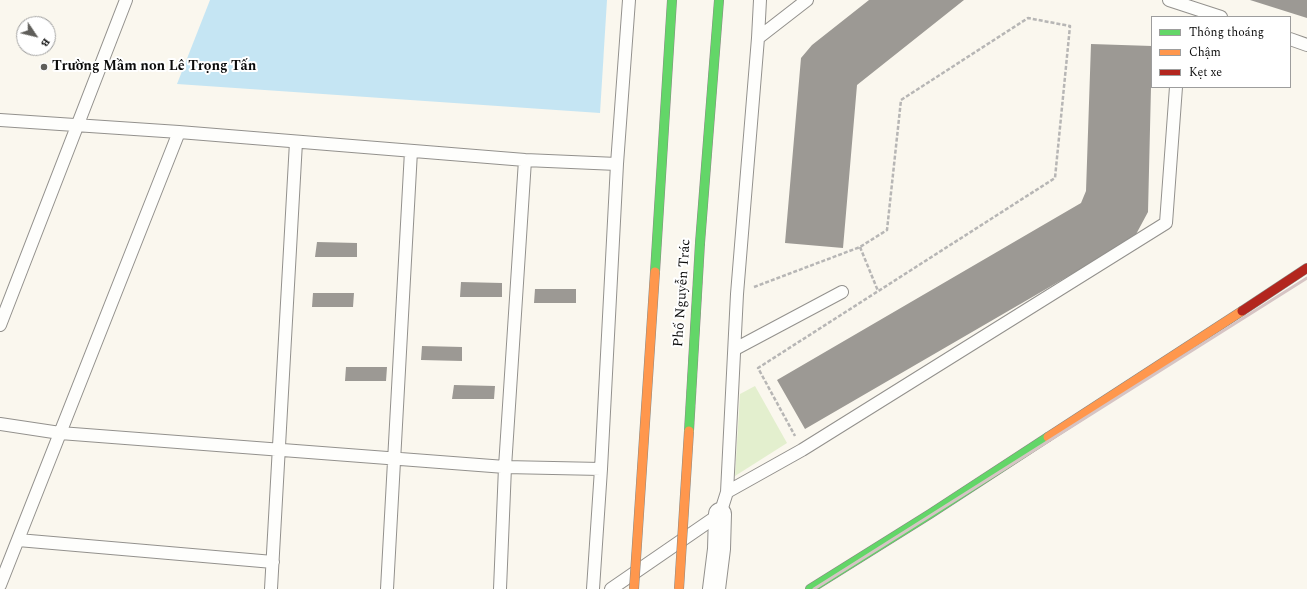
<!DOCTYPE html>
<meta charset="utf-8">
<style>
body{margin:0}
#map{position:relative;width:1307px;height:589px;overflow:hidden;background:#faf7ee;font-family:Spectral,serif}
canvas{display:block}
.legend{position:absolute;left:1151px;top:16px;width:140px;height:72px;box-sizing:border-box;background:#fff;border:1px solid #9d9d9d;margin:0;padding:5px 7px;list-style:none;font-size:12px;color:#0b0b0b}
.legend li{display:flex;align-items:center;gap:8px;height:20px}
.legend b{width:20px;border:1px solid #9d9d9d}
.north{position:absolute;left:16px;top:16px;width:40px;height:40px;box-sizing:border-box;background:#fff;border:1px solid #9d9d9d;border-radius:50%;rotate:125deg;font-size:11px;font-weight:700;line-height:16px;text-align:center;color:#0b0b0b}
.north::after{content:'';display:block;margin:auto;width:14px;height:18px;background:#5f5e5a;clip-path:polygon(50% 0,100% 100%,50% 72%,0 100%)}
</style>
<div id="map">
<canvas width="1307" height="589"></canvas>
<ul class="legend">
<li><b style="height:5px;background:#63d668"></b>Thông thoáng</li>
<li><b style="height:5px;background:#ff974d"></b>Chậm</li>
<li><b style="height:5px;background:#b3261e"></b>Kẹt xe</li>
</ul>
<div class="north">B</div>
</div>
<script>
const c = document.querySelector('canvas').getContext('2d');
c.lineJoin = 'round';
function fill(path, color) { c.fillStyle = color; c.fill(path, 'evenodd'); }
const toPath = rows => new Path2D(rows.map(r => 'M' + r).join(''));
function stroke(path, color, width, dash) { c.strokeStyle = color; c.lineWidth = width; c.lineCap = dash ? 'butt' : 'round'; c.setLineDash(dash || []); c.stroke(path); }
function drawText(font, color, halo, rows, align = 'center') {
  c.font = font + ' Spectral,serif'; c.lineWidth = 4; c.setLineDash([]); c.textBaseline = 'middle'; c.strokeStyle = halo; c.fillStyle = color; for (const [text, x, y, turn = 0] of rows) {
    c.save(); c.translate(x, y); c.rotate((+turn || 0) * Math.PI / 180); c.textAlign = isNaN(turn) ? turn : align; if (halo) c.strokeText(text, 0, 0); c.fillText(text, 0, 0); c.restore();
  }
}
const green = toPath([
 [755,386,787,443,735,476,740,394]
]);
const water = toPath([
 [210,0,607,0,600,113,177,84]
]);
const building = toPath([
 [869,0,964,0,857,85,843,248,785,243,801,58,812,45],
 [1250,0,1307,0,1307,18],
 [1091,44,1152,46,1148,212,1134,238,805,429,777,380,1081,203,1086,191],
 [317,242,357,243,357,257,315,257],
 [461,282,502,283,502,297,460,297],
 [535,289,576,289,576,303,534,303],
 [313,293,354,293,353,307,312,307],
 [422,346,462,347,462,361,421,360],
 [346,367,387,367,386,381,345,381],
 [454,385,495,386,494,399,452,399]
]);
const path = toPath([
 [860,247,878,291],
 [754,287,860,247,887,230,901,100,1028,18,1070,26,1055,178,758,368,795,436]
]);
const lane = toPath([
 [1169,0,1221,17],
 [758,38,807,0],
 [1290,39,1307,45],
 [0,120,179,132,525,160,617,164],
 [0,325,126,0],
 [735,349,842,292],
 [0,424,60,433,505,467,601,469],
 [727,492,802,450,1166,223,1176,87],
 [18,540,273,562],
 [0,585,179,132],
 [271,589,296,142],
 [387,589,411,151],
 [500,589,505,467,525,160],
 [593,589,601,469,617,164,629,0],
 [611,589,720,514,727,492,737,294,758,38,760,0]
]);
const street = toPath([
 [714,589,719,549,720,514]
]);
const fast = toPath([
 [700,243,719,0],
 [655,272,672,0],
 [810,589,930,514,1048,437]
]);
const slow = toPath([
 [1048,437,1242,311]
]);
const jam = toPath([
 [1242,311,1307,268]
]);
const rail = toPath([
 [814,589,1307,278]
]);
const fastBridge = toPath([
 [689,431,700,243]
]);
const slowBridge = toPath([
 [634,589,655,272],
 [679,589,689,431]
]);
const markers = [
 [44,67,4,"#5f5e5a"]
];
const poiNames = [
 ["Trường Mầm non Lê Trọng Tấn",52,67]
];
const streetNames = [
 ["Phố Nguyễn Trác",683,293,-86]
];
fill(green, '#e3efce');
fill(water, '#c5e5f3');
fill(building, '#9c9994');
stroke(lane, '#93918d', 14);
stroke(street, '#93918d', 24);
stroke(fast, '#898884', 10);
stroke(slow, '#898884', 10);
stroke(jam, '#898884', 10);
stroke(path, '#b7b6b5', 2.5, [4, 2]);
stroke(lane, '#fefefc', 12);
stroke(street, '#fefefc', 22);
stroke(fast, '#63d668', 9);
stroke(slow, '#ff974d', 9);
stroke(jam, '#b3261e', 9);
stroke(rail, '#d6c4c4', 3);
stroke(fastBridge, '#898884', 10, []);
stroke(slowBridge, '#898884', 10, []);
stroke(fastBridge, '#63d668', 9);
stroke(slowBridge, '#ff974d', 9);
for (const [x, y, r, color] of markers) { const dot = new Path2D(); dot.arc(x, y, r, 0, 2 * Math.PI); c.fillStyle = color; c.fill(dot); stroke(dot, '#fff', 1.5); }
drawText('bold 14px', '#0b0b0b', '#fff', poiNames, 'left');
drawText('14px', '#0b0b0b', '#fff', streetNames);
</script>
